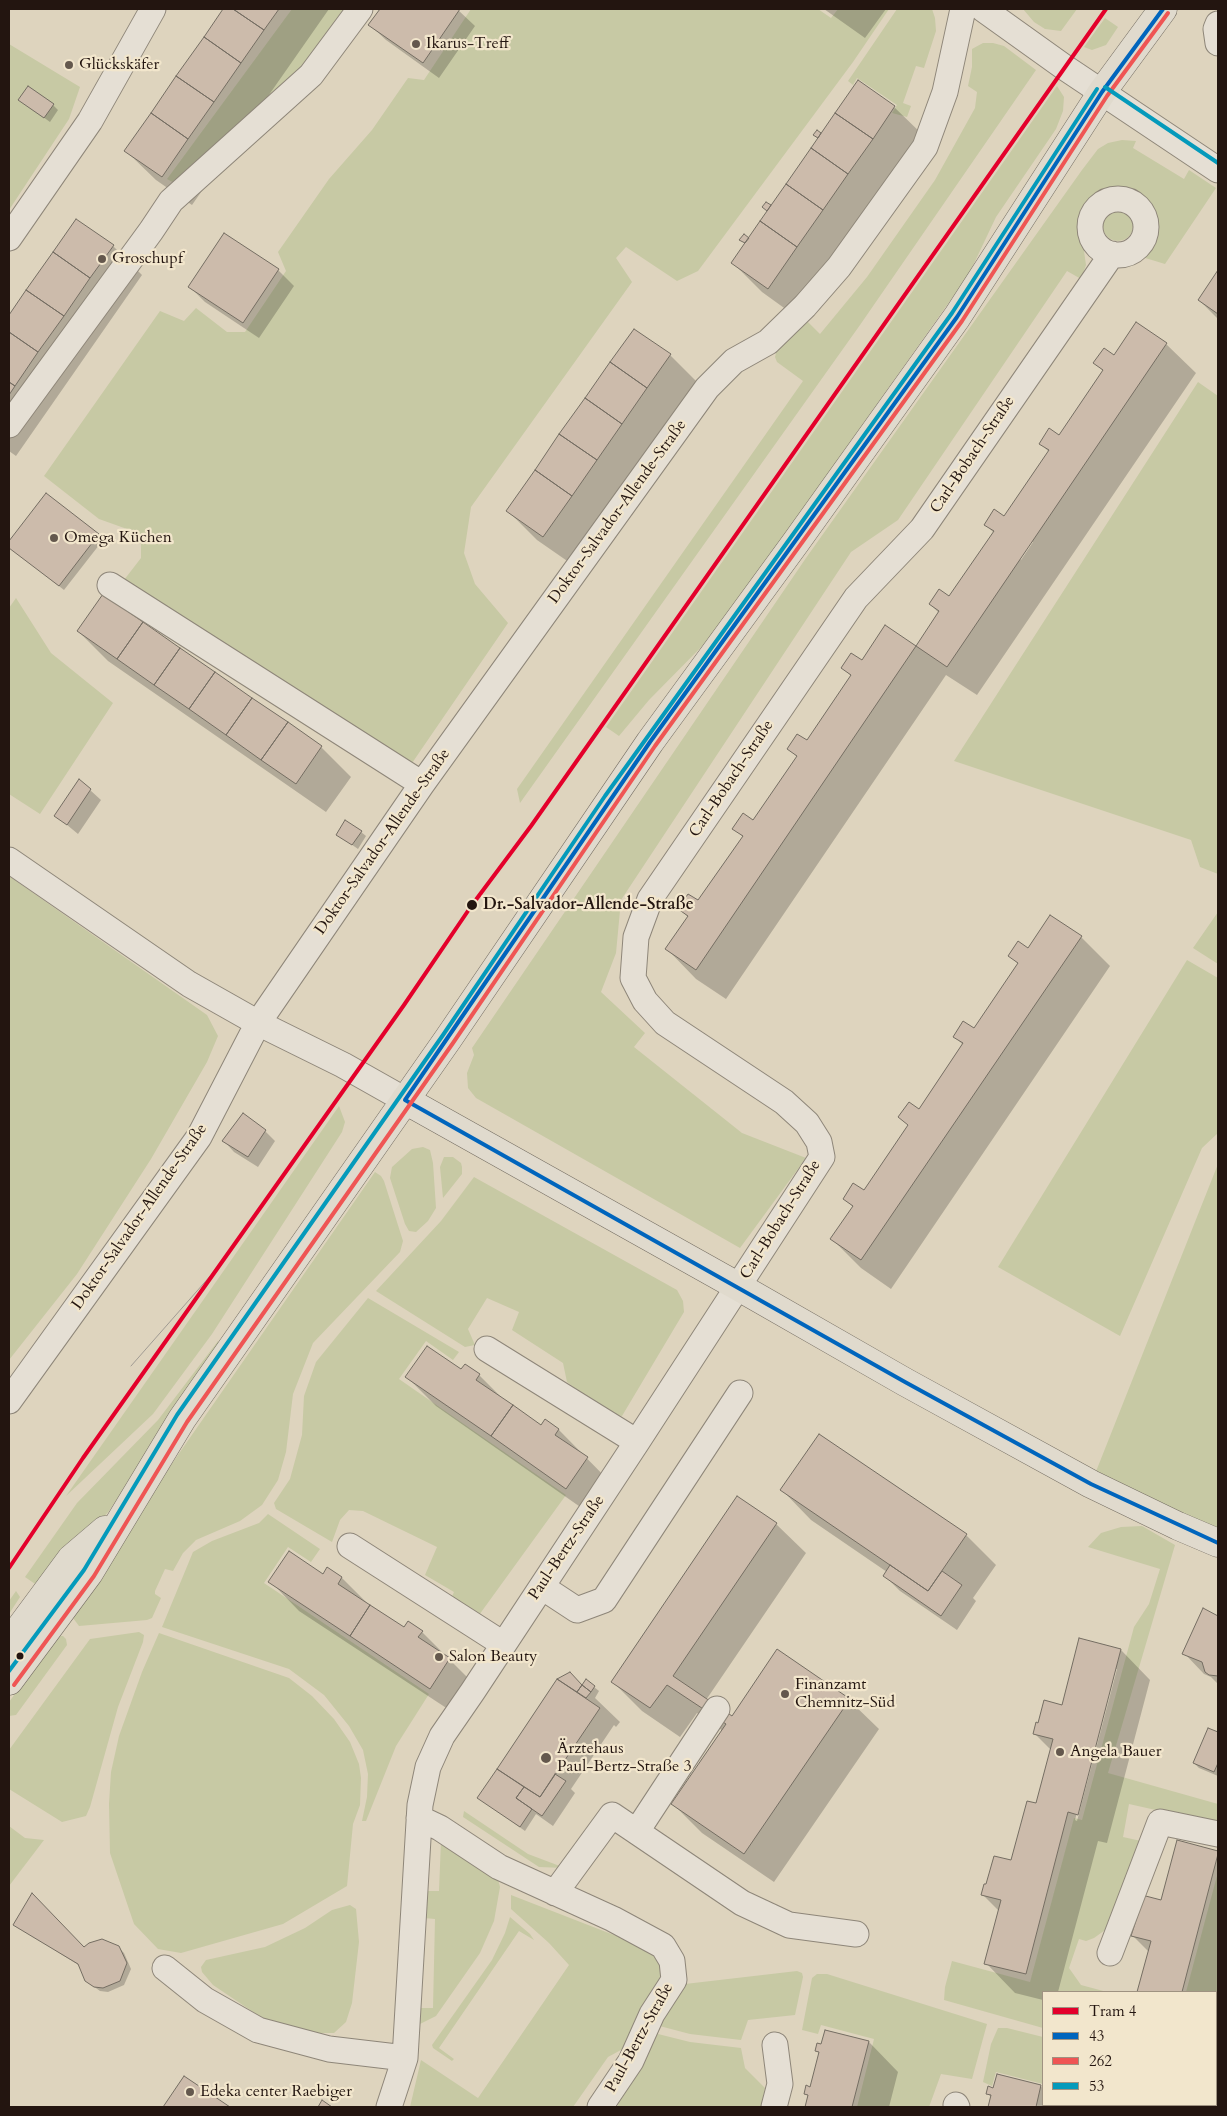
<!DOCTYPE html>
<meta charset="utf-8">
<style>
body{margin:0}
#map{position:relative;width:1227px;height:2116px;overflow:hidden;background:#ded4be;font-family:Cardo,serif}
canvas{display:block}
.frame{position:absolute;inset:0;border:10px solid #231510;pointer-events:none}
.legend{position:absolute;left:1042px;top:1991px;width:175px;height:115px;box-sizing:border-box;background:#f2e6cc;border:1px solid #9f9281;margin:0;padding:6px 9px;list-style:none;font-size:15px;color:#231510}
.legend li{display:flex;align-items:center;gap:10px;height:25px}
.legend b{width:25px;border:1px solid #9f9281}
</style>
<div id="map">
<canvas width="1227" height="2116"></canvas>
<div class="frame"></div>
<ul class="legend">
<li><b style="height:6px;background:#e4002b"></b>Tram 4</li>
<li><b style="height:6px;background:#0065bd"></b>43</li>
<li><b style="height:6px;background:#ef5554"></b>262</li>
<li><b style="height:6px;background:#049abb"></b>53</li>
</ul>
</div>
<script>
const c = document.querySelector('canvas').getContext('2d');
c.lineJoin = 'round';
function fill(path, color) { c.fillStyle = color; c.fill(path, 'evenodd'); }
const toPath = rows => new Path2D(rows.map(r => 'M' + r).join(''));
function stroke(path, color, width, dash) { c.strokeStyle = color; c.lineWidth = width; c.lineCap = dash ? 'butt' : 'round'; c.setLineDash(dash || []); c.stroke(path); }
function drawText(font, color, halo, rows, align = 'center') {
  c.font = font + ' Cardo,serif'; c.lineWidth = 4.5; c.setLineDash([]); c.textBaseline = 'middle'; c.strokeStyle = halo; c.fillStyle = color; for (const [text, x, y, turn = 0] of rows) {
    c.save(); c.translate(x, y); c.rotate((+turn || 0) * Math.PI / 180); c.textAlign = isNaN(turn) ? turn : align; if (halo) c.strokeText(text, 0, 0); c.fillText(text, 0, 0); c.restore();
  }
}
const green = toPath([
 [292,9,352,9,308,66,176,184,167,179],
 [471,9,818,9,831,18,838,9,889,9,853,62,698,271,677,281,626,247,616,258,632,282,471,507,464,553,475,584,508,623,410,766,124,580,141,558,141,544,127,529,99,519,44,476,160,311,184,321,196,308,227,332,245,332,286,271,278,252,329,179,372,130,408,78,424,80],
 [897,9,932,9,935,18,936,31,924,68,916,66,903,103,911,106,907,117,892,113,897,105,857,78,853,85,848,81],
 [1023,9,1077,9,1061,31,1045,29,1034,22],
 [1105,18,1118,27,1106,45,1092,50,1084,47],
 [983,43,993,43,1004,46,1036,70,860,325,520,803,517,789,803,381,777,362,775,357,778,346,807,321,820,334,867,277,935,180,975,108,977,92,968,86,972,67,972,49],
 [9,44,80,87,69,119,9,210],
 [1057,86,1064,97,1063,111,1056,129,996,217,969,274,715,633,649,700,619,736,606,727],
 [1122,140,1136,141,1133,148,1184,179,1189,170,1216,188,1165,264,1142,257,1151,245,1155,232,1155,219,1150,207,1141,198,1129,192,1116,190,1103,193,1092,200,1084,211,1080,223,1086,265,1081,279,1067,271,898,520,851,552,621,900,616,953,601,992,645,1033,634,1047,742,1133,806,1158,740,1248,476,1098,468,1088,467,1073,474,1055,472,1048,806,558,1082,170,1098,149,1108,143],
 '1103 226a15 15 0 1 1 30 0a15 15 0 1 1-30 0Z',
 [1198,382,1218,396,1218,874,1200,867,1191,840,954,761],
 [16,598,51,653,113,703,40,814,9,794,9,608],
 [9,876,207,1015,218,1036,207,1062,151,1159,77,1274,9,1360],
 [1218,912,1218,964,1193,948],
 [1187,960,1218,978,1218,1133,1202,1148,1120,1336,998,1267],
 [339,1106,345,1122,342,1132,212,1334,153,1414,66,1496],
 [423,1147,430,1150,433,1163,436,1208,428,1221,416,1232,409,1231,405,1224,390,1178,392,1167,412,1149],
 [444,1157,453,1157,461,1163,462,1167,462,1174,443,1198,440,1167],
 [1218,1164,1218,1543,1091,1484],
 [375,1172,381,1176,384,1181,403,1241,400,1252,313,1343,293,1394,286,1452,278,1480,262,1505,240,1521,196,1540,183,1553,173,1571,165,1569,155,1591,155,1594,161,1598,152,1618,147,1620,79,1626,73,1618,70,1610],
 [474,1177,677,1290,683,1301,684,1312,622,1416,607,1414,567,1382,563,1363,512,1330,519,1312,487,1298,468,1329,475,1345,465,1347,376,1291,441,1221],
 [368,1298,459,1352,453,1360,426,1341,399,1379,566,1495,474,1622,449,1603,454,1592,425,1575,437,1547,363,1511,349,1510,340,1520,332,1542,276,1509,274,1503,290,1479,302,1435,304,1396,316,1362],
 [218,1341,219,1348,109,1511,41,1588,25,1577,77,1503,158,1420],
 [268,1514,320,1549,311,1562,288,1547,264,1583,429,1694,396,1746,366,1821,362,1821,367,1797,368,1774,363,1750,349,1726,324,1695,289,1669,162,1627,193,1552,212,1541,259,1523],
 [1142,1526,1175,1545,1108,1773,1218,1804,1218,1824,1129,1804,1123,1837,1141,1841,1112,1925,1094,1938,1086,1941,1079,1939,1069,1968,1081,1985,1107,1992,1043,1992,1043,2028,944,2000,945,1987,952,1961,1030,1982,1074,1818,1082,1820,1134,1627,1149,1604,1160,1569,1088,1547,1101,1533,1121,1527],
 [16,1591,20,1597,9,1614,9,1601],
 [139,1632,144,1635,143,1642,118,1707,90,1807,86,1816,62,1822,9,1789,9,1750,90,1639],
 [159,1633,289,1678,312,1696,334,1719,350,1742,359,1764,361,1778,360,1805,353,1824,347,1886,283,1924,181,1953,158,1949,134,1924,110,1853,109,1804,111,1772,119,1736,142,1672],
 [58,1636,63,1636,66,1639,67,1645,16,1715,9,1716,9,1702],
 [464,1811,528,1854,565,1868,539,1867,463,1817],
 [9,1826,25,1838,44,1840,9,1886],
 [441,1841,495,1868,500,1887,494,1921,480,1953,436,2016,414,2027,416,2008,433,2008,435,1919,424,1918,424,1891,439,1891],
 [1218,1872,1218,2078,1216,2077,1216,1992,1186,1992],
 [511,1895,637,1944,655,1955,661,1965,662,1978,630,2045,608,2057,573,2107,410,2107,421,2060,478,2098,569,1965,549,1943,511,1909],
 [350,1905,356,1909,359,1942,352,2003,346,2022,334,2033,310,2033,271,2024,213,1985,202,1972,201,1967,206,1960,265,1947,305,1928,332,1910],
 [510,1917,530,1934,534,1940,519,1931,439,2048,454,2059,452,2061,433,2048,432,2045,492,1960,505,1933],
 [797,1971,802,1973,803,1977,795,2015,748,2020,741,2040,690,2034,652,2024,685,1984],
 [817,1974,827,1974,987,2024,972,2079,941,2074,929,2107,857,2107,874,2039,821,2025,818,2034,802,2030,812,1978],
 [998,2028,1007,2028,1043,2037,1043,2084,996,2072,992,2086,983,2082,991,2044],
 [650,2032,690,2042,741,2048,745,2068,765,2088,761,2107,617,2107],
 [1216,2092,1218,2092,1218,2107,1180,2107,1180,2105,1216,2105],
 [1043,2102,1043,2105,1160,2105,1159,2107,1042,2107]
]);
const shadow = toPath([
 [225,9,329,9,192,205,156,180,126,151],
 [381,9,457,9,475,26,439,78,386,40,370,25],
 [824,9,886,9,865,38],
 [25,104,53,105,58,110,50,122],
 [894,107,924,136,798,318,762,292,733,263,746,244,741,240,749,240,768,212,764,207,767,203,772,207,819,139,814,135,817,131,822,135],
 [76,220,113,246,142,275,16,456,9,451,9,317],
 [278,270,294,286,259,338,205,302,190,287],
 [1218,272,1218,319,1199,300],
 [634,330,670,355,700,385,573,565,537,540,508,511],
 [1166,344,1196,373,977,695,946,675,726,999,696,979,667,949,688,917,679,909,699,902,743,837,734,829,753,822,797,757,788,748,807,742,852,677,843,668,862,662,886,627,916,647,939,613,930,604,950,598,994,533,985,524,1005,518,1049,452,1040,443,1059,437,1104,372,1095,363],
 [1030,542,1033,542,1021,560,1019,558],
 [46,495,103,540,64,590,9,547,9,543],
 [103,596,321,747,351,777,326,812,108,661,78,631],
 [90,790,101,800,78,834,55,815],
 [361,832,366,836,358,849,338,835],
 [1081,937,1110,966,891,1289,861,1268,832,1239,853,1207,844,1199,864,1192,909,1126,900,1117,919,1111,963,1045,955,1037,974,1030,1018,964,1010,956],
 [265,1131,275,1141,258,1167,234,1152,224,1141],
 [461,1371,479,1375,506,1402,541,1426,545,1420,559,1430,616,1488,596,1518,436,1406,407,1377],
 [782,1490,966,1535,996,1565,973,1598,976,1601,957,1630,900,1591,885,1576,887,1572,811,1520],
 [776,1524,806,1553,706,1700,732,1717,849,1700,879,1729,774,1882,702,1833,673,1804,723,1731,697,1713,680,1737,642,1711,612,1681],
 [327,1569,342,1578,370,1606,404,1629,422,1632,479,1689,460,1717,299,1611,270,1581,323,1575],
 [1203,1610,1218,1617,1218,1684,1211,1677,1204,1674,1184,1653],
 [1121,1650,1150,1680,1107,1843,1098,1841,1058,1992,1043,1992,1043,2000,1015,1993,986,1963,999,1911,983,1895,1012,1862,1037,1805,1051,1750,1034,1733],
 [1115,1669,1117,1669,1077,1821,1075,1820],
 [563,1683,594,1687,599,1691,595,1698,620,1722,616,1727,614,1725,571,1789,575,1793,553,1826,536,1814,525,1831,479,1798],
 [1209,1730,1218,1734,1218,1776,1199,1768,1194,1763],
 [1178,1842,1218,1852,1218,1995,1216,2004,1216,1992,1138,1992,1149,1952,1132,1935,1162,1901],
 [15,1925,84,1949,118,1947,124,1953,131,1969,124,1985,108,1992,100,1991,86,1981,80,1966],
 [869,2042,898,2072,889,2107,806,2107,809,2097,805,2093,811,2088,820,2054,817,2050],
 [997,2075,1041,2086,1043,2089,1043,2105,1059,2105,1062,2107,989,2107,992,2098,988,2094,994,2089],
 [184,2078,227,2107,164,2107]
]);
const building = toPath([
 [223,9,233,9,264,30,241,63,204,37,223,9],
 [233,9,279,9,264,30,233,9],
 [380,9,460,9,423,63,368,25,380,9],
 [204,37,241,63,214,102,176,76,204,37],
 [176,76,214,102,188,139,151,113,176,76],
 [858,80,895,106,873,139,835,113,858,80],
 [28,86,54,104,44,118,18,100,28,86],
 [151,113,188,139,162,177,124,151,151,113],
 [835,113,873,139,848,174,811,148,835,113],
 [817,130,821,133,818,138,813,135,817,130],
 [811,148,848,174,823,210,786,184,811,148],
 [786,184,823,210,797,247,760,221,786,184],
 [766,202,771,205,767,211,762,207,766,202],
 [76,219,114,245,90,278,53,252,76,219],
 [760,221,797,247,768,289,731,263,760,221],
 [224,233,279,269,243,323,188,287,224,233],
 [744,234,749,238,745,243,739,240,744,234],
 [53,252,90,278,64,316,26,290,53,252],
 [1218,270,1218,314,1198,300,1218,270],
 [26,290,64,316,38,352,9,332,9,315,26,290],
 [1136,322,1167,343,947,667,916,646,939,611,929,604,939,589,949,596,994,531,984,525,994,509,1004,516,1049,450,1039,444,1049,428,1059,435,1103,370,1093,363,1104,348,1114,355,1136,322],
 [634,329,671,354,647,388,610,362,634,329],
 [9,332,38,352,15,386,9,382,9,332],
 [610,362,647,388,622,424,585,398,610,362],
 [9,382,15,386,9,395,9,382],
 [585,398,622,424,597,460,559,434,585,398],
 [559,434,597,460,572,496,535,470,559,434],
 [535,470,572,496,543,537,506,511,535,470],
 [46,493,99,534,59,586,9,548,9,541,46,493],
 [103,594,143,622,117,659,77,631,103,594],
 [143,622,180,648,154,685,117,659,143,622],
 [885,625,916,646,696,970,665,949,688,916,678,909,688,894,698,900,743,836,732,829,743,813,753,820,797,756,787,749,797,734,807,740,851,675,841,668,851,653,862,660,885,625],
 [180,648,215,672,189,709,154,685,180,648],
 [215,672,252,698,226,735,189,709,215,672],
 [252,698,288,722,261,760,226,735,252,698],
 [288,722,322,746,296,784,261,760,288,722],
 [79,779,91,789,67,825,54,816,79,779],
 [345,820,362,831,352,845,336,835,345,820],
 [1050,915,1082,936,861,1260,830,1239,853,1206,843,1199,853,1183,864,1190,908,1125,898,1117,909,1102,919,1109,963,1043,953,1037,963,1021,974,1028,1018,963,1008,956,1018,941,1028,948,1050,915],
 [243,1113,266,1130,248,1157,222,1141,243,1113],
 [427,1346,461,1369,465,1364,480,1374,476,1380,513,1405,491,1436,405,1377,427,1346],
 [513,1405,541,1425,545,1419,559,1429,555,1435,588,1457,566,1489,491,1436,513,1405],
 [819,1434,967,1534,928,1591,780,1490,819,1434],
 [737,1496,777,1523,673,1676,732,1716,777,1649,850,1699,744,1854,671,1804,726,1724,667,1685,650,1708,611,1682,737,1496],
 [289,1551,323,1574,327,1567,342,1577,338,1584,370,1605,350,1636,268,1582,289,1551],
 [890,1565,928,1591,942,1571,962,1585,941,1616,883,1576,890,1565],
 [370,1605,404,1627,408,1621,423,1631,418,1637,450,1658,430,1689,350,1636,370,1605],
 [1203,1608,1218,1616,1218,1676,1209,1675,1205,1672,1202,1662,1182,1654,1203,1608],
 [1079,1638,1121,1649,1078,1815,1068,1812,1026,1974,984,1964,1001,1900,981,1895,984,1884,986,1884,994,1856,1011,1860,1027,1801,1036,1803,1053,1739,1033,1734,1036,1722,1038,1723,1044,1700,1062,1705,1079,1638],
 [570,1672,582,1685,577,1692,557,1679,570,1672],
 [557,1679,600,1708,540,1797,497,1769,557,1679],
 [586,1679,595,1686,591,1692,582,1685,586,1679],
 [582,1685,591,1692,586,1698,577,1692,582,1685],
 [1208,1728,1218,1732,1218,1763,1214,1772,1193,1763,1208,1728],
 [497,1769,524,1787,516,1798,532,1809,520,1827,477,1798,497,1769],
 [555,1774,566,1781,542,1816,516,1798,524,1787,540,1797,555,1774],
 [1177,1840,1218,1851,1218,1854,1182,1992,1137,1992,1151,1941,1131,1936,1138,1914,1133,1913,1138,1894,1161,1900,1177,1840],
 [32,1893,84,1947,89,1943,102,1939,119,1946,127,1963,120,1981,103,1988,94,1987,85,1981,78,1964,13,1925,32,1893],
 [825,2030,869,2041,852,2107,805,2107,808,2095,804,2094,806,2085,810,2087,819,2052,815,2051,817,2043,821,2044,825,2030],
 [997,2074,1041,2085,1036,2107,988,2107,991,2095,986,2094,988,2086,993,2088,997,2074],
 [184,2076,230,2107,163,2107,184,2076],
 [322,2100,332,2107,318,2107,322,2100]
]);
const minor = toPath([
 [983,9,1064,67,1218,170],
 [1218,24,1216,29,1218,43],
 '1090 227a28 28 0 1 1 56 0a28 28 0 1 1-56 0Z',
 [9,238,90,121,153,9],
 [9,425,151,231,171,201,311,75,360,9],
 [110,585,422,784],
 [9,860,189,984,258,1023,199,1137,9,1401],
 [405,1100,343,1065,258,1023,422,784,707,388,734,361,768,342,805,306,839,267,925,147,945,92,963,9],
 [487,1349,637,1442],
 [350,1546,503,1644],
 [542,1587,577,1610,604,1600,740,1393],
 [419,1818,440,1828,499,1867,613,1919,663,1946,672,1961,674,1980,652,2014,631,2061,600,2107],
 [637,1831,717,1709],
 [555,1893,612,1815,742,1903,789,1925,856,1934],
 [1110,1953,1160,1822,1218,1834],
 [165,1968,205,2000,258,2030,329,2049,405,2058],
 [956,2105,957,2107],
 [389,2107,405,2058,420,1805,428,1767,442,1736,473,1691,637,1442,822,1157,819,1142,807,1123,784,1102,665,1023,645,1001,633,978,636,937,650,899,856,598,922,529,1112,254],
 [774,2107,780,2084,775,2045]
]);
const major = toPath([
 [405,1100,739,1287,905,1382,1091,1484,1178,1526,1218,1543],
 [9,1643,71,1559,105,1530],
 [9,1681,89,1573,182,1419,448,1039,650,742,796,542,957,317,1102,92,1163,9]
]);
const tram = toPath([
 [131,1366,219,1266]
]);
const bus1 = toPath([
 [405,1100,650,742,957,317,1102,92,1163,9],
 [405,1100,905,1382,1091,1484,1218,1543]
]);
const bus2 = toPath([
 [14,1685,94,1576,187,1422,453,1043,655,746,962,321,1107,96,1168,13]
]);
const bus3 = toPath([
 [1105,87,1218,163],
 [9,1671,84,1570,177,1415,443,1035,605,796,952,313,1097,89]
]);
const tram1 = toPath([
 [9,1568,83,1458,404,1005,472,905,531,826,1106,9]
]);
const markers = [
 [416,44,5,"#64584d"],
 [69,65,5,"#64584d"],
 [102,259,5,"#64584d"],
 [54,538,5,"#64584d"],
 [472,905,6,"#231510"],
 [20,1656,4.5,"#231510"],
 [439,1657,5,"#64584d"],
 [785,1694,5,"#64584d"],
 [1060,1752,5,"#64584d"],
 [546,1758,6,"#64584d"],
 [190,2092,5,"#64584d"]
];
const poiNames = [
 ["Ikarus-Treff",426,44],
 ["Glückskäfer",79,65],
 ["Groschupf",112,259],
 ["Omega Küchen",64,538],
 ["Salon Beauty",449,1657],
 ["Finanzamt",795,1685],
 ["Chemnitz-Süd",795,1703],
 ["Ärztehaus",557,1749],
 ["Paul-Bertz-Straße 3",557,1767],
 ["Angela Bauer",1070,1752],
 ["Edeka center Raebiger",200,2092]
];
const streetNames = [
 ["Carl-Bobach-Straße",973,455,-56],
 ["Doktor-Salvador-Allende-Straße",618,512,-54],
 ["Carl-Bobach-Straße",732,779,-56],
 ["Doktor-Salvador-Allende-Straße",383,842,-55],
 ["Doktor-Salvador-Allende-Straße",140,1217,-55],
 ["Carl-Bobach-Straße",781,1220,-58],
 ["Paul-Bertz-Straße",567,1548,-56],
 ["Paul-Bertz-Straße",640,2038,-61]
];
const stopNames = [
 ["Dr.-Salvador-Allende-Straße",483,905]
];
fill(green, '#c7c9a4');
fill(shadow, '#0003');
fill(building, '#ccbbab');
stroke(building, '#746d62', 1);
stroke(minor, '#8e8679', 27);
stroke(major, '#746d62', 29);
stroke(minor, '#e5dfd4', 25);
stroke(major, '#e0dacd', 28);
stroke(tram, '#a09b93', 1);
stroke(bus1, '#0065bd', 4);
stroke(bus2, '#ef5554', 4);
stroke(bus3, '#049abb', 4);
stroke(tram1, '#e4002b', 4);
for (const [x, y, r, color] of markers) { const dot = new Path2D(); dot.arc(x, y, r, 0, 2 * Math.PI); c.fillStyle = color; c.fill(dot); stroke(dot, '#f2e6cc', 2); }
drawText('16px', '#231510', '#f2e6cc', poiNames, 'left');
drawText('16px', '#231510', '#f2e6cc', streetNames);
drawText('bold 16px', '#231510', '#f2e6cc', stopNames, 'left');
</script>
